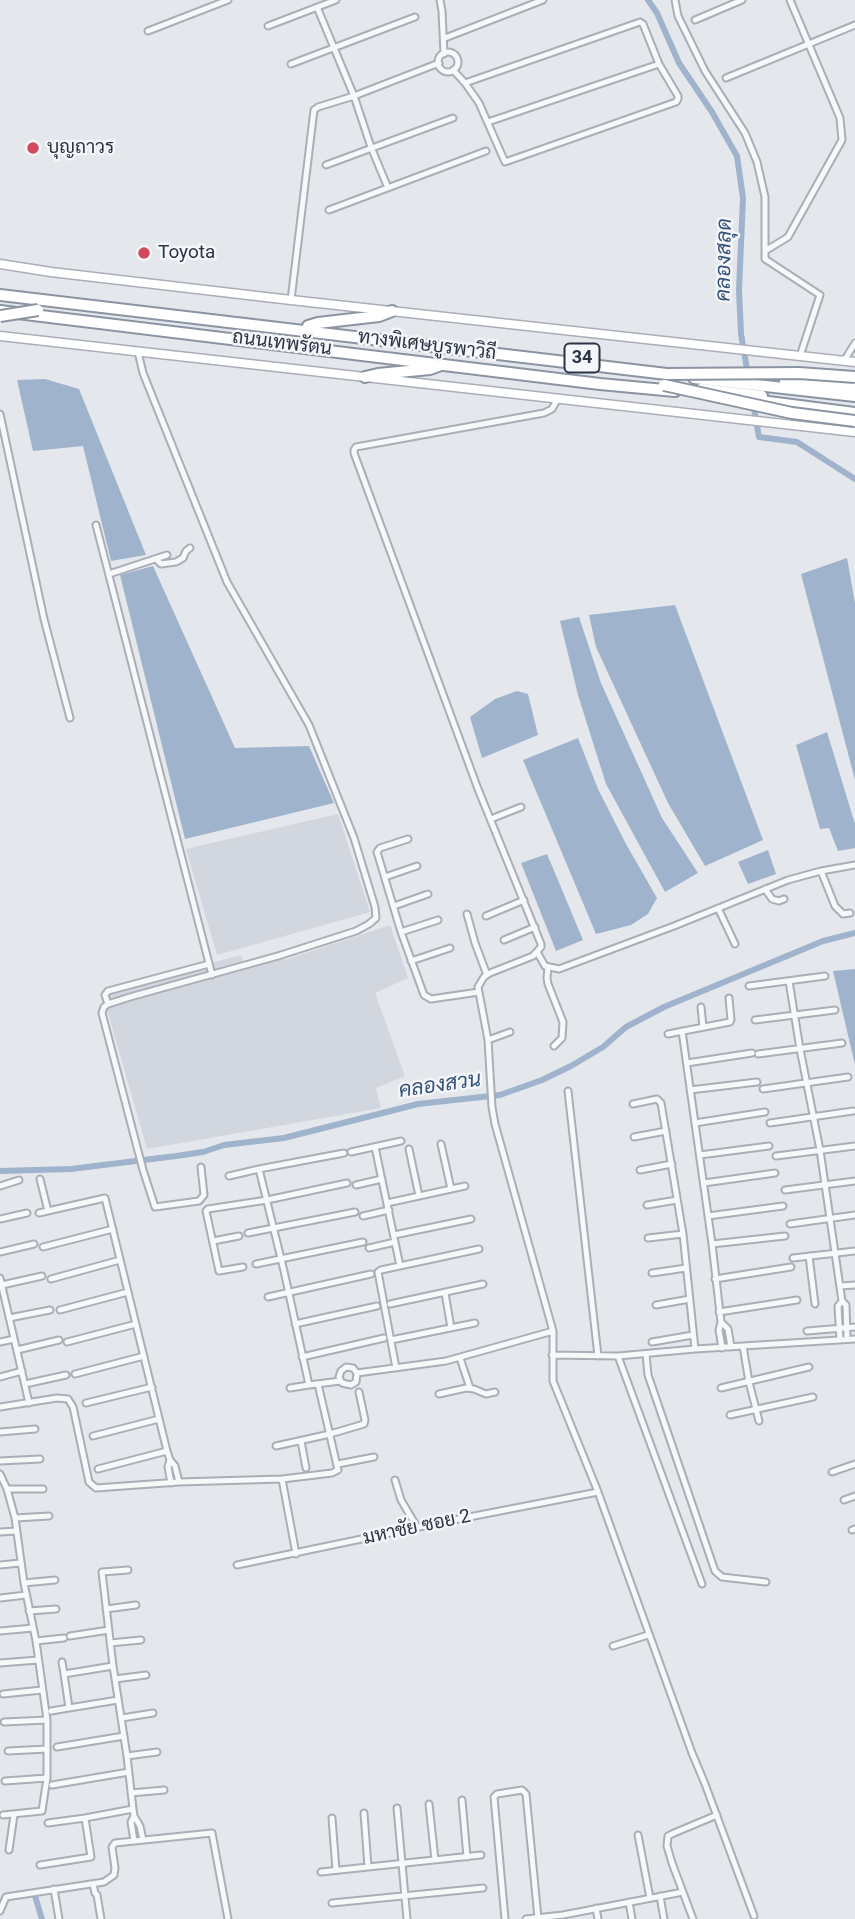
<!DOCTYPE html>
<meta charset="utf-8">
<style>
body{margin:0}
canvas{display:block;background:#e4e7ec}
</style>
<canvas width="855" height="1919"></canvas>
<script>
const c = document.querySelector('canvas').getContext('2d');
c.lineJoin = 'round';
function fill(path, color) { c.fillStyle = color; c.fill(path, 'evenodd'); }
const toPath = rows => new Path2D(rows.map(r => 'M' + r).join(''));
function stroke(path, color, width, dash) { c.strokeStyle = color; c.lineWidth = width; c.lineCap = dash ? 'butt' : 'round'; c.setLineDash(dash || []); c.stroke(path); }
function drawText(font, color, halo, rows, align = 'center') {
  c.font = font + ' Roboto,Sarabun,sans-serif'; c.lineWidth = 5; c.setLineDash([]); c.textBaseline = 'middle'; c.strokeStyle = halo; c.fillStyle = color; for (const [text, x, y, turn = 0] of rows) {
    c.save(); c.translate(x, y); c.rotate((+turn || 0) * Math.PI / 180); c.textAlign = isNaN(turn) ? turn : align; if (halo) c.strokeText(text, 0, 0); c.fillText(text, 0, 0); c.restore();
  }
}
const built = toPath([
 [338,814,370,912,217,955,186,849],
 [390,925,408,978,375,993,405,1076,376,1088,381,1108,147,1149,102,992,241,955,243,961,281,950,285,960]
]);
const water = toPath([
 [45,379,79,389,146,555,111,561,83,446,33,451,17,380],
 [847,558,855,603,855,780,801,574],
 [153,566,235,748,309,746,334,803,185,839,120,575],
 [675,605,763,840,705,866,668,803,596,647,589,615],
 [579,617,601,683,662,818,698,873,665,892,606,784,578,695,560,621],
 [517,691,528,694,538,735,482,758,470,717,495,699],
 [827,732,855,824,855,848,838,851,829,828,820,829,796,745],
 [578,738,598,789,626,844,657,898,648,914,631,925,596,934,523,760],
 [768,850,776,874,748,884,738,862],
 [547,854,583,940,556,951,521,863],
 [855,969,855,1065,833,971]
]);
const canal = toPath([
 [648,0,657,13,679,63,712,112,737,156,743,198,739,290,741,334,748,375],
 [753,403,759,437,797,442,855,479],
 [0,1171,71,1169,176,1156,203,1152,224,1145,284,1138,418,1104,500,1095,542,1080,571,1066,603,1047,626,1027,664,1007,823,941,855,933],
 [35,1896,42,1919]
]);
const street = toPath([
 [440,0,442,11,444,54],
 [675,0,678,16,705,71,745,133,757,162,765,197,765,259,820,295,800,356],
 [317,7,354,96,371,147,388,188],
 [695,20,742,0],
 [268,26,336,0],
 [148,31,228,0],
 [445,38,543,0],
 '438 62a10 10 0 1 1 20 0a10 10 0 1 1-20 0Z',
 [291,64,415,17],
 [453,70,465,83,479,103,505,162,676,102,678,99,678,96,659,64,643,24,640,22,465,83],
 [726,78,855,25],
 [488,122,659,64],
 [326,165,453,118],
 [329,210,486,151],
 [765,251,788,237,842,140,840,118,790,0],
 [291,300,314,110,318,107,354,96,439,63],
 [138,352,143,373,227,582,309,725,354,838,375,907,376,918,369,924,356,931,278,956,130,997,108,1004,104,1007,102,1013,143,1170,155,1207,199,1201,204,1195,201,1167],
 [844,361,855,343],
 [558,398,552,409,544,413,356,447,354,450,354,453,478,789,541,944,541,947,533,956,490,973,484,977,478,987,488,1040,492,1107,495,1124,553,1331,553,1381,598,1492,692,1753,705,1784,754,1916],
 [0,414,44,619,70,718],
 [96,525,212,975],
 [156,559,161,564,176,562,183,558,186,551,190,548],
 [109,574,167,555],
 [491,819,521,807],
 [408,839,380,848,377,852,401,932,424,995,431,999,479,992],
 [821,871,835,906,843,914,850,913],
 [385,877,417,866],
 [765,889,772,899,779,901,784,899],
 [394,906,428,894],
 [718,908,735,944],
 [467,914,475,943,487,975],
 [486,916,524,900],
 [401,932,438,920],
 [504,940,535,927],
 [537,952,545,966,559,969,674,926,788,880,821,871,855,865],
 [411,961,450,948],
 [548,967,547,978,548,984,563,1022,562,1038,554,1046],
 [789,981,800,1049,820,1150,842,1301,846,1305,847,1339],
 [749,986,825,976],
 [108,1004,105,995,108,991,209,964],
 [701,1007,703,1027],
 [755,1020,835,1010],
 [682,1031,712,1244,721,1322],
 [668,1034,730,1022,731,1020,729,998],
 [488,1040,510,1032],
 [758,1054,842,1043],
 [687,1063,752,1053],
 [763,1089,848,1077],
 [690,1090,757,1082],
 [568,1091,598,1356],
 [633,1104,657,1099,661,1103,683,1234,695,1349],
 [695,1123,765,1112],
 [770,1123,853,1111],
 [634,1137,666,1131],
 [441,1144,451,1189],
 [375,1147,400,1266],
 [409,1149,419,1196],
 [351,1152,401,1141],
 [700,1155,769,1146],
 [776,1156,855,1146],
 [259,1169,344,1153],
 [640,1170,672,1164],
 [229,1176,259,1169,284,1271,309,1385,340,1381],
 [40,1179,48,1211],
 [704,1183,775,1173],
 [356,1185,382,1179],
 [0,1186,19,1180],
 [785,1190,855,1181],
 [387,1203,465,1186],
 [647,1205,677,1200],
 [39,1213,105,1198,167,1451,170,1460,175,1466,179,1482],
 [363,1216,389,1210],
 [708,1216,783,1206],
 [0,1219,27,1213],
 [790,1224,855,1215],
 [248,1233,355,1212],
 [394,1235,471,1219],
 [648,1238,683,1234],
 [213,1241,239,1236],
 [712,1244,785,1236],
 [43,1247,113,1229],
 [369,1248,395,1242],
 [0,1252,34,1244],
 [809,1256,815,1304],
 [793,1258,855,1251],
 [256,1264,363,1242],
 [243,1267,219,1271,206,1211,208,1209,267,1200,347,1183],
 [652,1273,686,1268],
 [0,1278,29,1403],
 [51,1279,120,1260],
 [715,1279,791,1267],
 [2,1285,42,1276],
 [840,1286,855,1285],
 [445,1293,451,1328],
 [268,1297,371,1274],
 [390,1304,483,1284],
 [656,1305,690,1299],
 [60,1310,128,1292],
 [719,1312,797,1300],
 [9,1318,50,1310],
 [295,1324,377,1306],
 [807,1331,855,1327],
 [391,1340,475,1323],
 [840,1340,838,1306,842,1301],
 [0,1342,14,1339],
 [67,1342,136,1324],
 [652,1342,693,1335],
 [743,1346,749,1382,759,1421],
 [722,1348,719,1330,721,1322,728,1329,731,1347],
 [17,1350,59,1340],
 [646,1354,648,1375,715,1571,722,1577,766,1582],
 [552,1355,618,1356,695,1349,855,1339],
 [618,1356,702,1584],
 [302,1357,384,1338],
 [460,1358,470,1388],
 [396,1368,378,1272,381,1270,479,1249],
 [357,1373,356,1382,351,1385,342,1383,339,1377,341,1371,346,1367,353,1368,357,1373,446,1361,553,1331],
 [75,1374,144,1356],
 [0,1377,22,1371],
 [25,1384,66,1375],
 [290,1388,309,1385],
 [721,1388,809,1367],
 [439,1394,466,1388,474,1389,486,1394,495,1392],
 [86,1403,152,1387],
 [0,1407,57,1398,68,1399,73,1407,89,1482,96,1488,179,1482,282,1479,332,1473,338,1470,318,1384],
 [730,1415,813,1397],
 [0,1432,35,1429],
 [93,1436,159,1419],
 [301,1441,306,1468],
 [276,1446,330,1434,364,1424,365,1420,359,1392],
 [170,1460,168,1467,171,1483],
 [0,1461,40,1459],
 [338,1464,374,1457],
 [98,1469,167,1451],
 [832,1472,855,1464],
 [0,1474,7,1489,15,1518,24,1583,36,1641,47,1720,47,1778,42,1811,3,1815],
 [282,1479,296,1554],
 [395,1480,401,1500,417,1527],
 [7,1489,43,1489],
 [844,1500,855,1496],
 [15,1518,49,1516],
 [852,1530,855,1529],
 [0,1532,17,1531],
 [0,1565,20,1563],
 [237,1565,438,1523,598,1492],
 [24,1583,55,1580],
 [0,1598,26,1595],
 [106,1609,136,1605],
 [29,1611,56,1609],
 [0,1631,33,1628],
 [70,1636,109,1630],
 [36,1641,64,1638],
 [110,1643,141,1640],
 [613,1646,648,1635],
 [62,1662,64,1674],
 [0,1663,38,1660],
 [113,1666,64,1674,69,1708,118,1700],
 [115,1679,146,1675],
 [3,1694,42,1690],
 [51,1711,69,1708],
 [122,1718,153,1713],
 [4,1722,47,1720],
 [57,1747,124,1736],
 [8,1751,47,1749],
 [127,1756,157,1752],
 [5,1781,47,1778],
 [52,1785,129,1772],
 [131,1793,164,1790],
 [462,1800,467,1857],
 [429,1804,435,1860],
 [397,1808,407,1919],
 [133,1809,134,1816,140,1826,143,1840],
 [364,1813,368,1867],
 [332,1818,336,1870],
 [48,1823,85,1818],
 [638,1835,650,1898],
 [134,1841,131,1822,134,1816],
 [9,1850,14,1815],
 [40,1865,91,1857,85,1818,133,1809,127,1756,113,1666,102,1572,128,1570],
 [321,1872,481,1855],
 [93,1884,95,1893,97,1895,101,1919],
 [54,1889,59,1919],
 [660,1896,664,1919],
 [629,1902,632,1919],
 [332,1903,483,1888],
 [596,1908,598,1919],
 [0,1911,6,1897,104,1882,114,1875,115,1868,112,1847,115,1843,212,1833,228,1919],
 [505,1919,494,1797,497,1794,522,1790,526,1794,538,1918],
 [526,1919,563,1915,683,1892],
 [693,1919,672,1863,667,1846,668,1836,674,1833,717,1815]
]);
const secondary = toPath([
 [0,264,51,272,291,300,855,362],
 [0,336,855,432]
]);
const highway = toPath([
 [0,295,675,375],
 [0,311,600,384,675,391],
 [308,326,318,323,379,316,392,311],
 [365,377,378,374,430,369,441,365],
 [694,378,855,396],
 [785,381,855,388],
 [701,389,762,396],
 [753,400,855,413]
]);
const highwayBridge = toPath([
 [0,316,38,310],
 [666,374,799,373,855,377],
 [664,385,792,413,855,421]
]);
const markers = [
 [33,148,7,"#d1495b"],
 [144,253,7,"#d1495b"]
];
const shields = [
 [582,358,35]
];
const shieldNames = [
 ["34",582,358]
];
const poiNames = [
 ["บุญถาวร",47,148],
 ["Toyota",158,253]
];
const streetNames = [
 ["ถนนเทพรัตน",282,344,7],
 ["ทางพิเศษบูรพาวิถี",427,346,7],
 ["มหาชัย ซอย 2",417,1528,-12]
];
const waterNames = [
 ["คลองสลุด",725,260,-89],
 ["คลองสวน",440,1086,-8]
];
fill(built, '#d2d6de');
fill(water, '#9fb4cc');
stroke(canal, '#9fb4cc', 6);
stroke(street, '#a9aeb7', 9);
stroke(secondary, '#a9aeb7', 11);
stroke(highway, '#8b94a3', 14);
stroke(street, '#f7f8fa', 5);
stroke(secondary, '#fff', 8);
stroke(highway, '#fff', 10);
stroke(highwayBridge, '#8b94a3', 14, []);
stroke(highwayBridge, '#fff', 10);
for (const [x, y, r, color] of markers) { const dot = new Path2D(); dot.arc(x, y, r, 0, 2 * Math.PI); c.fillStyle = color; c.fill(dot); stroke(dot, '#f4f6f9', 2.5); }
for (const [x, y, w] of shields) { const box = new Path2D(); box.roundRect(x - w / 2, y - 14.5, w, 29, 5); c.fillStyle = '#f4f6f9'; c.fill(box); stroke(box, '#2b3445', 2); }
drawText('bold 18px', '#2b3445', null, shieldNames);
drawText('19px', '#2b3445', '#f4f6f9', poiNames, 'left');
drawText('19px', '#2b3445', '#f4f6f9', streetNames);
drawText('italic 21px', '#34527a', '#f4f6f9', waterNames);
</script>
